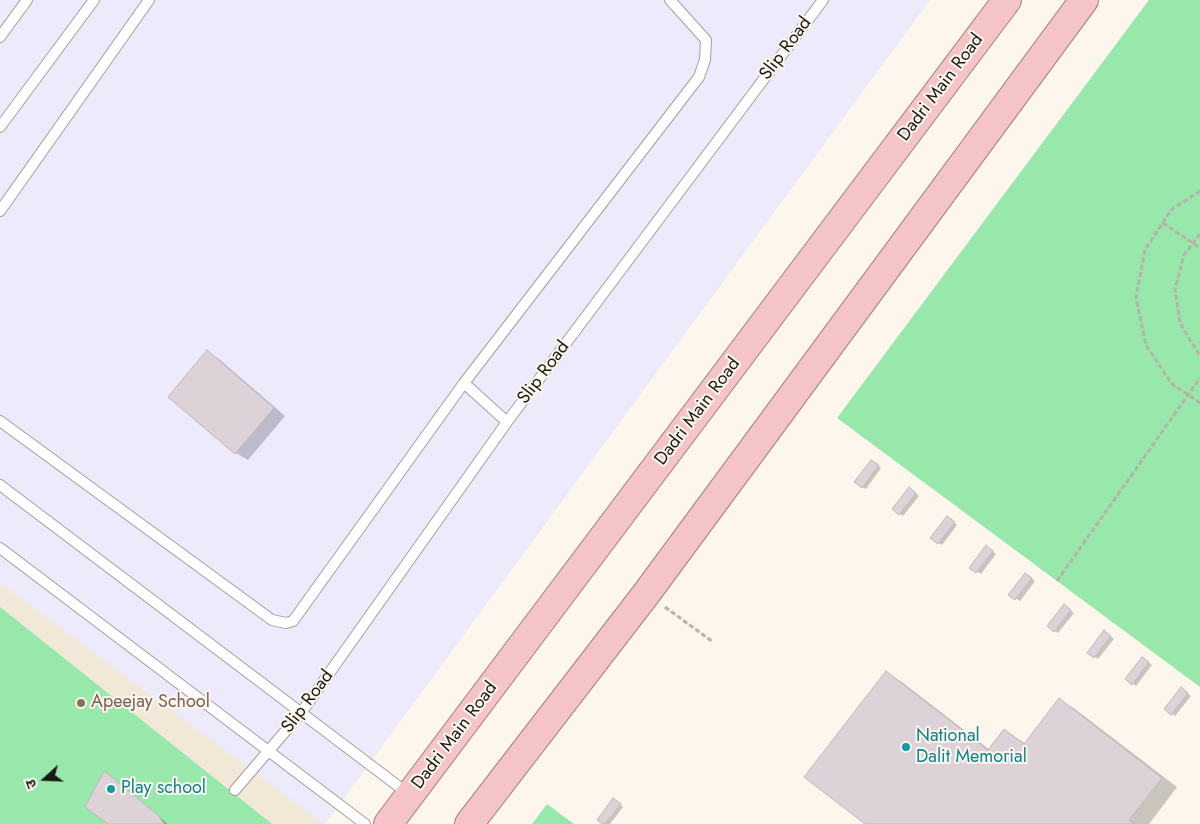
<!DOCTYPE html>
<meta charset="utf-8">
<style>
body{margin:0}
#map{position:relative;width:1200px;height:824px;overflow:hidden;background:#fcf6ec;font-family:Jost,"Noto Sans Devanagari",sans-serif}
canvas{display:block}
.north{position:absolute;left:20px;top:754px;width:50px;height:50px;-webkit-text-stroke:4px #fcf6ec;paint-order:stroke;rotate:250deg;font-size:14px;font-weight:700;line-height:20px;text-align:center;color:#1b1916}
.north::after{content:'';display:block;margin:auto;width:18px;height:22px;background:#1b1916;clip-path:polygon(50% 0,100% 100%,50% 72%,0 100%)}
</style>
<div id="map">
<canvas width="1200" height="824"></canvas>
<div class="north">उ</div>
</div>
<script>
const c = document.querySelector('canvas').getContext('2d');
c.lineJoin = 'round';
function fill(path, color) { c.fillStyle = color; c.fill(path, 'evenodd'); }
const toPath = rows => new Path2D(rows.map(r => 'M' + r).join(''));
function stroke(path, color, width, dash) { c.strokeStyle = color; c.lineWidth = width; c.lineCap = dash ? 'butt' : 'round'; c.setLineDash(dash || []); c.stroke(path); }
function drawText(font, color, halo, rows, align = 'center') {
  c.font = font + ' Jost,sans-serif'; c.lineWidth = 4; c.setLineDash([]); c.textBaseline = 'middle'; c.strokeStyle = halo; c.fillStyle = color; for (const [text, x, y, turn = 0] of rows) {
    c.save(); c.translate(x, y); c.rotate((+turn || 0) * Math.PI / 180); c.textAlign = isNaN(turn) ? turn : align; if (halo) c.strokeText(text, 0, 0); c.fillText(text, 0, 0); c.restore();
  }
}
const commercial = toPath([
 [0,0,930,0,325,824,0,824]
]);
const built = toPath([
 [0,583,324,824,0,824]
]);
const green = toPath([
 [1149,0,1200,0,1200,687,837,418],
 [0,607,272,824,0,824],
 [547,804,574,824,532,824]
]);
const shadow = toPath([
 [207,352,219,359,285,416,248,460,236,453,169,396],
 [875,463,881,468,866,489,862,487],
 [913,491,919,496,903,516,894,509],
 [951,520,957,525,942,545,939,543],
 [990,549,996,554,981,574,971,567],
 [1029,576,1035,581,1020,601,1010,594],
 [1067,608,1074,613,1058,633,1055,631],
 [1107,634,1114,639,1098,659,1095,657],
 [1146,661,1152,665,1136,686,1127,679],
 [886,673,902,682,990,750,1005,730,1026,744,1059,700,1075,709,1177,787,1149,824,867,824],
 [1184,691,1191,696,1175,716,1172,714],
 [105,773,112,778,168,824,110,824],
 [617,802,623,807,610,824,604,824]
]);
const building = toPath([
 [207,350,274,408,235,454,168,397,207,350],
 [871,460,879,465,862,488,854,482,871,460],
 [909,487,916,493,899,515,892,509,909,487],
 [947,516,955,522,938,544,930,538,947,516],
 [986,545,993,551,976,573,969,568,986,545],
 [1025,573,1032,578,1015,600,1008,595,1025,573],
 [1064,604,1071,610,1054,632,1047,626,1064,604],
 [1104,630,1111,636,1094,658,1087,653,1104,630],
 [1142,657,1149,662,1132,685,1125,679,1142,657],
 [886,671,988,750,1004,729,1024,744,1059,698,1162,778,1129,820,1134,824,865,824,804,777,886,671],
 [1181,687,1188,693,1171,715,1164,709,1181,687],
 [104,771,158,815,164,824,108,824,85,807,104,771],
 [613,798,621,804,605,824,602,824,597,820,613,798]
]);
const path = toPath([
 [1200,191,1171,210,1145,250,1136,298,1146,345,1172,384,1200,403],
 [1163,223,1200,248],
 [1200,234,1184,255,1175,289,1180,323,1200,356],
 [1057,581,1200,378],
 [665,607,713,642]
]);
const service = toPath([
 [0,37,27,0],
 [0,127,94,0],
 [0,211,149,0],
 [464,383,699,77,705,60,706,40,670,0],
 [0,421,272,620,286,623,293,621,464,383,507,422],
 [0,485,410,795],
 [0,548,365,824],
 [235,790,301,713,507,422,823,0]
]);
const trunk = toPath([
 [388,824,1007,0],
 [469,824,646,594,1084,0]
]);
const markers = [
 [81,703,5,"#8d6e63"],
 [906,747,5,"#0f9aa8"],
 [111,789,5,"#0f9aa8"]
];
const streetNames = [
 ["Slip Road",786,49,-53],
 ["Dadri Main Road",941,88,-53],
 ["Slip Road",544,373,-53],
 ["Dadri Main Road",698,412,-53],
 ["Slip Road",308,702,-53],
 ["Dadri Main Road",455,736,-53]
];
const educationNames = [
 ["Apeejay School",91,703]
];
const cultureNames = [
 ["National",916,737],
 ["Dalit Memorial",916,758],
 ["Play school",121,789]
];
fill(commercial, '#edeafc');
fill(built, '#f2e8d8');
fill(green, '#98e8ab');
fill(shadow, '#0003');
fill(building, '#ddd2d8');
stroke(building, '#c0b6bc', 1);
stroke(service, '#a59f97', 12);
stroke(trunk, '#a67e7f', 30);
stroke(path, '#b7b2aa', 3, [5, 2.5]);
stroke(service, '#fff', 10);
stroke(trunk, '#f4c4c6', 28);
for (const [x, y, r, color] of markers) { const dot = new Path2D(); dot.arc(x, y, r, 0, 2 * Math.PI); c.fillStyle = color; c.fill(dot); stroke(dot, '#fcf6ec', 2); }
drawText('18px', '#1b1916', '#fcf6ec', streetNames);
drawText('18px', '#785e54', '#fcf6ec', educationNames, 'left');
drawText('18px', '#0d838f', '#fcf6ec', cultureNames, 'left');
</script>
